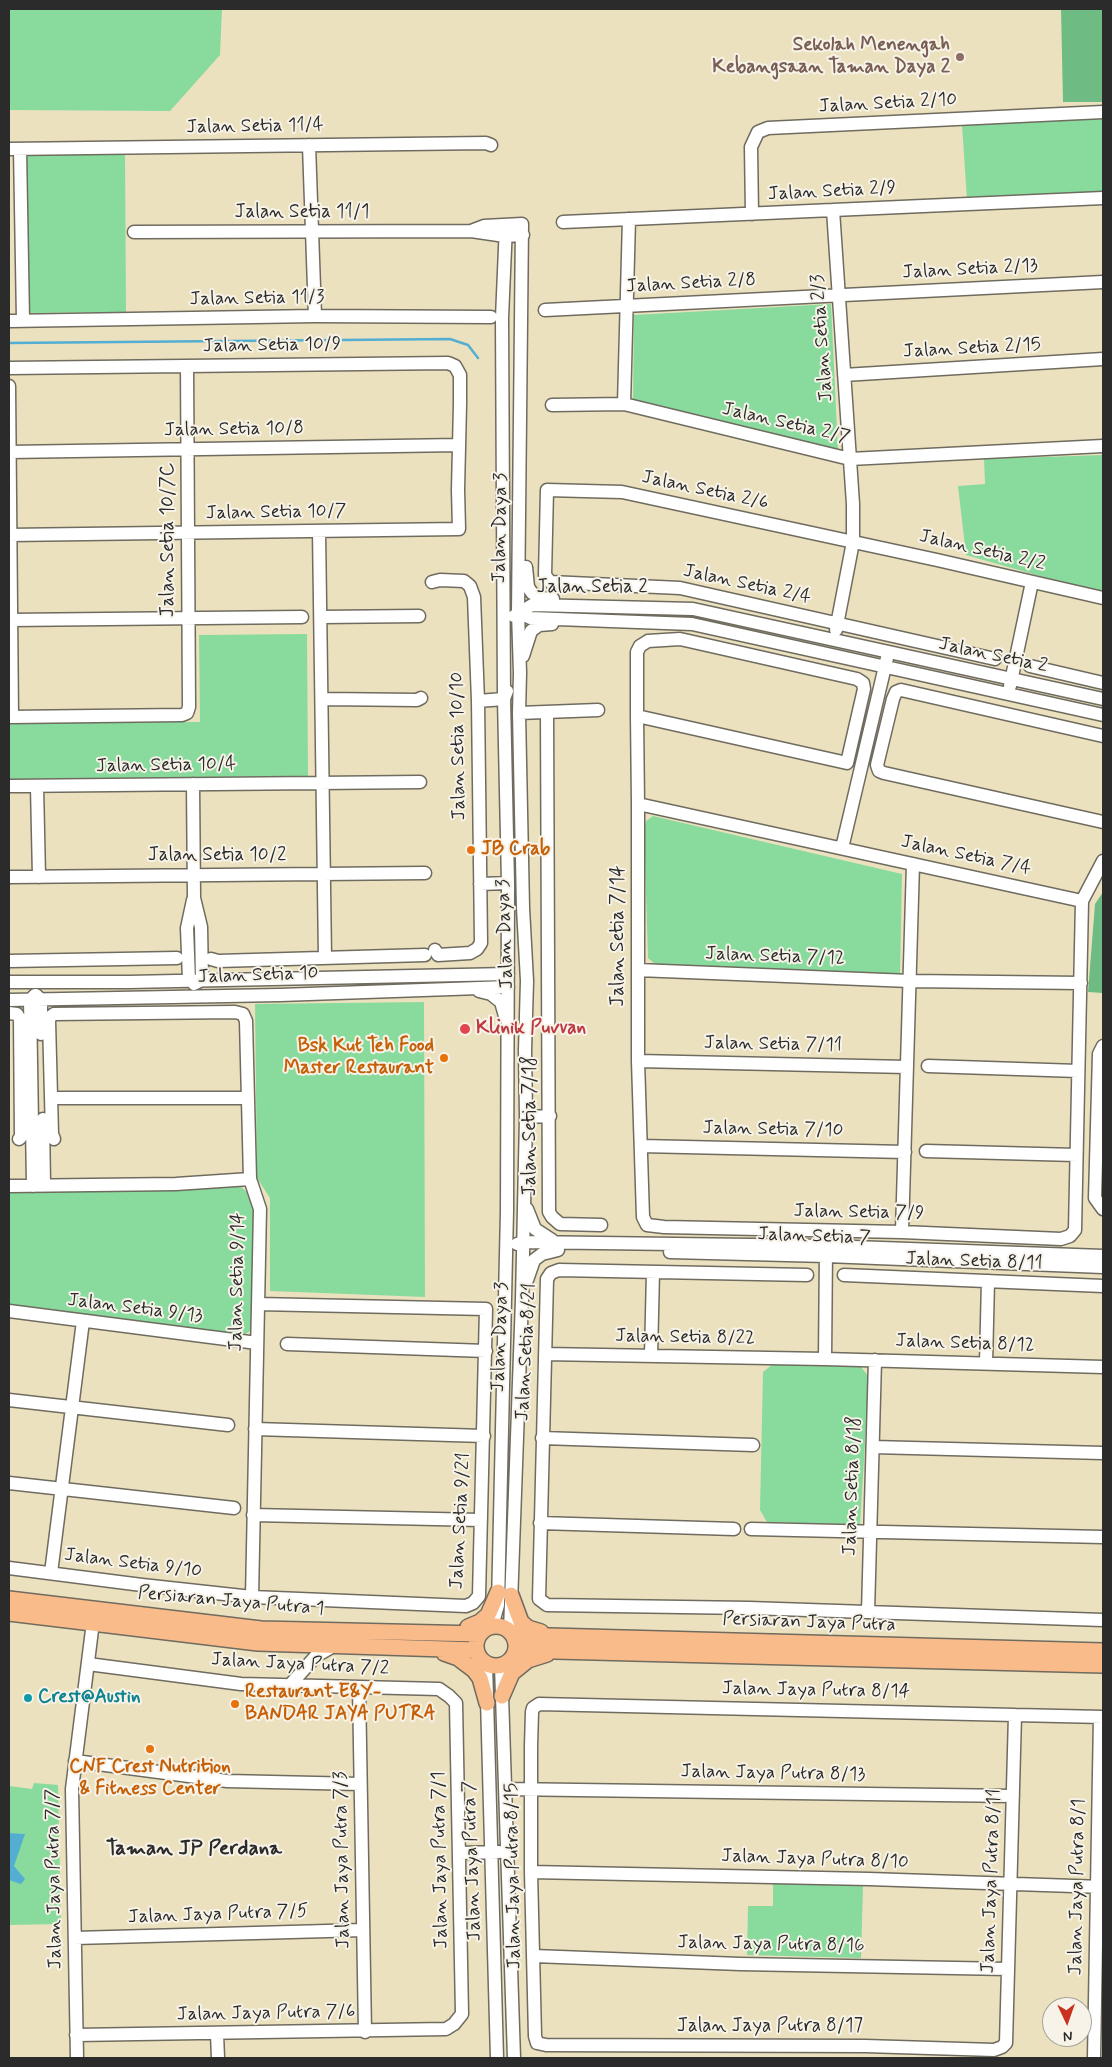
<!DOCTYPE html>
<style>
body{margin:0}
#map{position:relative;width:1112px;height:2067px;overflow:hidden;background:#ece1bf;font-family:Mynerve,sans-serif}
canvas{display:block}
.frame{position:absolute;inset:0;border:10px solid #2b2b2b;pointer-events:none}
.north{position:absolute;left:1042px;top:1997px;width:50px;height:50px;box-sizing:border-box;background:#f7f3e8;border:1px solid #a5a39c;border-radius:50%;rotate:177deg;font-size:14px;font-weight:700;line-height:20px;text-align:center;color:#2b2b2b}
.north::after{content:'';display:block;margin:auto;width:18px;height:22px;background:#c8321e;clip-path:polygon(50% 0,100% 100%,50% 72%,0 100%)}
</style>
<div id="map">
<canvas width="1112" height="2067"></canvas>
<div class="frame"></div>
<div class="north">N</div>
</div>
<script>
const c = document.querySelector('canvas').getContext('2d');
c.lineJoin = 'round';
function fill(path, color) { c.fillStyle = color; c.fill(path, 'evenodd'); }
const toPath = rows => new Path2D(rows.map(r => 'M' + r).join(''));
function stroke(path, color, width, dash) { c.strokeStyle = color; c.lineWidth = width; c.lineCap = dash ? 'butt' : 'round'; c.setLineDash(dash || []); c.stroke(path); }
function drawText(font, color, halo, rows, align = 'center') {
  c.font = font + ' Mynerve,sans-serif'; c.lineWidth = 4; c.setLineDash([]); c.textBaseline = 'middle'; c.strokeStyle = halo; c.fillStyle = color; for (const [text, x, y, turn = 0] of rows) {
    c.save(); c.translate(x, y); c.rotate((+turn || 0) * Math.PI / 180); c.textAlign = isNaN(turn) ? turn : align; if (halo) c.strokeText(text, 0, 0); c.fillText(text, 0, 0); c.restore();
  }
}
const green = toPath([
 [9,9,222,9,220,55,170,111,9,110],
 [1103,118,1103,193,967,200,962,125],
 [125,152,126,312,28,313,26,153],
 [831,304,838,451,633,402,634,315],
 [1103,455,1103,594,966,555,958,486,985,484,984,459],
 [307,634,308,776,9,779,9,723,200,722,199,635],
 [653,816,902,874,900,976,655,964,648,958,644,828,646,821],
 [424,1002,425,1297,270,1291,270,1198,257,1178,255,1004],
 [241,1187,252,1196,255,1203,252,1330,244,1335,9,1307,9,1191],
 [773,1364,861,1367,869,1377,860,1525,767,1522,760,1510,763,1372],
 [34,1783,58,1785,61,1924,9,1925,9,1786,32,1789],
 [773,1883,863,1886,861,1958,747,1955,748,1906,773,1906]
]);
const forest = toPath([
 [1061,9,1103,9,1103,102,1063,102],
 [1103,892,1103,993,1088,992,1095,904]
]);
const water = toPath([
 [9,1833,25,1834,14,1866,25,1879,21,1884,9,1880]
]);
const stream = toPath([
 [9,343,450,339,468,345,478,358]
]);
const minor = toPath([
 [309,145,315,316],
 [9,149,486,143,491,145],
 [20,149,23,320],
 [833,210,853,504,853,542,836,630],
 [752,214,751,147,758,132,768,128,1103,112],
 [563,222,1103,198],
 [471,231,484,226,522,224,518,612,520,673,519,713,523,908,527,981,525,1050,526,1117,522,1299,510,1631],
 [134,232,471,231,505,236,523,235],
 [545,310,1103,282],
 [9,321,315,316,491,317],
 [9,368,448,363,455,366,460,375,460,404,458,490,459,529,9,535],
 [844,375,1103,359],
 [9,386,12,717],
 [624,404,629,219],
 [552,405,624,404,850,459,1103,446],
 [9,452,459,445],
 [319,531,325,958],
 [526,567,528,587,532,593,540,598,553,599],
 [432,582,440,580,464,581,470,586,474,597,478,701,481,943,477,949,470,953,438,955,435,950],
 [518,612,530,618,692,624,1103,715],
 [514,616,532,605,693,609,1103,699],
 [321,617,419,616],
 [9,620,302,617],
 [523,656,531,631,539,625,552,624],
 [995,659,680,588,550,582,545,575,547,490,622,492,937,560,1103,598],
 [1030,666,1103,683],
 [1010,686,1032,582],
 [322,699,417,700,421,698],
 [478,701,504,699,507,691],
 [547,712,549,1212,552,1217,560,1224,601,1225],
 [519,713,598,710],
 [637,716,847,763,864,689,863,683,857,679,680,639,648,641,640,646,637,652,637,716,638,804,638,1061,643,1217,647,1225,664,1227,902,1232,1061,1239,1070,1236,1075,1230,1082,901,1103,861],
 [9,717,182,715,187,713,189,707,187,366],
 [1103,736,901,690,896,692,893,699,877,765,879,771,884,773,1103,822],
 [193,784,194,898,201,927,202,980,194,984],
 [9,786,420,782],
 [37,786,39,877],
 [638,804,1082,901],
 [842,848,887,658],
 [9,877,425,873],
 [480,884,508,883],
 [193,900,187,928,189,980,195,983],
 [211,959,218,961,425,955],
 [9,961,177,958],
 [638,970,910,981,1081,983],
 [9,982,129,982,508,974],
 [479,991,491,994,501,1002,505,1016],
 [36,995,41,1000,41,1034],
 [9,1000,280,995,508,987],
 [9,1013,17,1014,20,1019,21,1137,19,1139],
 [1103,1046,1099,1054,1095,1198,1103,1209],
 [638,1061,907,1067],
 [928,1066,1078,1071],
 [51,1098,248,1098],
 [526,1117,550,1116],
 [43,1119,44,1185],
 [54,1139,52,1134,49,1021,50,1017,54,1014,235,1012,243,1014,246,1021,250,1179,260,1209,252,1597],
 [641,1146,905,1152],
 [926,1151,1076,1155],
 [9,1186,176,1184,250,1179],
 [33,1186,30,1000,35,995],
 [527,1209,535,1229,552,1240],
 [902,1232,913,864],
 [517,1244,523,1242,826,1246,1103,1256],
 [670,1252,826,1256,1103,1267],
 [807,1275,559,1270,551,1273,547,1279,539,1599,547,1605,749,1608,1103,1620],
 [844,1275,1103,1286],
 [527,1280,534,1260,542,1254,558,1250],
 [9,1311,257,1343],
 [287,1344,486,1351],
 [545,1354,825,1359,1103,1367],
 [651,1356,653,1272],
 [825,1359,826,1249],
 [986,1363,988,1281],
 [9,1400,228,1425],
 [255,1429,484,1436],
 [542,1438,753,1445],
 [873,1447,1103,1453],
 [9,1483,234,1508],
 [253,1515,481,1520],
 [540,1523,734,1529],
 [751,1529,1103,1537],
 [9,1568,142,1585,252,1597,466,1606,473,1603,479,1596,486,1309,258,1304],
 [51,1573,83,1321],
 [868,1612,875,1360],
 [492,1626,498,1605,507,1211,508,883,504,699,502,318,506,225],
 [486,1663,497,2058],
 [501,1665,514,2058],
 [290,1685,316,1656,335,1645],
 [359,1687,365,2032],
 [1015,1715,1006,2043,1002,2047,994,2050,865,2046,546,2045,537,2043,535,2036,531,1872,531,1746,532,1712,533,1708,539,1704,1015,1715,1103,1717],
 [75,1761,227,1781,360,1784],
 [505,1789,1013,1796],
 [459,1853,499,1852],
 [531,1872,869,1879,1103,1887],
 [75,1938,363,1930],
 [534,1956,740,1964,1008,1969],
 [217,2034,218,2058],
 [76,2035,446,2029,454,2024,462,2014,456,1703,449,1696,439,1689,241,1684,88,1664],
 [77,2058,72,1789,93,1622],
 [1094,2058,1100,1717]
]);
const major = toPath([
 [511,1595,521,1622,528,1628,541,1632],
 [9,1599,261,1629,480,1634],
 [9,1613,258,1643,476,1650],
 '476 1646a20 20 0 1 1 40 0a20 20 0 1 1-40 0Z',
 [468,1627,480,1622,488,1615,498,1592],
 [513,1635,1103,1651],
 [516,1650,1103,1665],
 [444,1653,458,1658,474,1670,480,1678,487,1703],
 [502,1696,512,1673,528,1660,547,1654]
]);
const markers = [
 [960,57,5,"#8d6e63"],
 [471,850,5,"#e8710a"],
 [465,1029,6,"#e0444e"],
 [444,1058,5,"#e8710a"],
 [28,1698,5,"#0f9aa8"],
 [235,1704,5,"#e8710a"],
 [150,1749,5,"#e8710a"]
];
const educationNames = [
 ["Sekolah Menengah",950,46],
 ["Kebangsaan Taman Daya 2",950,68]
];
const streetNames = [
 ["Jalan Setia 2/10",888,104,-3],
 ["Jalan Setia 11/4",255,127,-1],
 ["Jalan Setia 2/9",832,192,-3],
 ["Jalan Setia 11/1",302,213],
 ["Jalan Setia 2/13",970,270,-3],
 ["Jalan Setia 2/8",691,284,-3],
 ["Jalan Setia 11/3",257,299,-1],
 ["Jalan Setia 2/3",823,338,-94],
 ["Jalan Setia 10/9",272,346,-1],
 ["Jalan Setia 2/15",972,349,-3],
 ["Jalan Setia 2/7",786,424,13],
 ["Jalan Setia 10/8",234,430,-1],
 ["Jalan Setia 2/6",705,491,12],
 ["Jalan Setia 10/7",276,513,-1],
 ["Jalan Daya 3",501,528,-89],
 ["Jalan Setia 10/7C",169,540,-90],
 ["Jalan Setia 2/2",982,551,13],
 ["Jalan Setia 2/4",747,585,12],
 ["Jalan Setia 2",592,588],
 ["Jalan Setia 2",993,656,12],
 ["Jalan Setia 10/10",459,746,-91],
 ["Jalan Setia 10/4",166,766,-1],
 ["Jalan Setia 10/2",217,856],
 ["Jalan Setia 7/4",966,856,12],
 ["Jalan Daya 3",506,934,-92],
 ["Jalan Setia 7/14",619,936,-90],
 ["Jalan Setia 7/12",775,957,2],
 ["Jalan Setia 10",258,976,-2],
 ["Jalan Setia 7/11",773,1045,1],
 ["Jalan Setia 7/18",531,1126,-90],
 ["Jalan Setia 7/10",773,1130,1],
 ["Jalan Setia 7/9",859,1213,1],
 ["Jalan Setia 7",814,1237,2],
 ["Jalan Setia 8/11",974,1262,2],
 ["Jalan Setia 9/14",238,1282,-89],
 ["Jalan Setia 9/13",135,1309,7],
 ["Jalan Daya 3",501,1337,-88],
 ["Jalan Setia 8/22",685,1338,1],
 ["Jalan Setia 8/12",965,1344,2],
 ["Jalan Setia 8/21",527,1352,-87],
 ["Jalan Setia 8/18",853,1486,-88],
 ["Jalan Setia 9/21",461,1521,-87],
 ["Jalan Setia 9/10",133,1564,7],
 ["Persiaran Jaya Putra 1",231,1602,5],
 ["Persiaran Jaya Putra",809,1623,2],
 ["Jalan Jaya Putra 7/2",300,1665,3],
 ["Jalan Jaya Putra 8/14",816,1691,1],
 ["Jalan Jaya Putra 8/13",773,1774,1],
 ["Jalan Jaya Putra 7/3",343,1860,-91],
 ["Jalan Jaya Putra 7/1",441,1860,-91],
 ["Jalan Jaya Putra 8/10",815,1860,2],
 ["Jalan Jaya Putra 7",473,1861,-92],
 ["Jalan Jaya Putra 8/15",514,1876,-91],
 ["Jalan Jaya Putra 7/7",55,1879,-91],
 ["Jalan Jaya Putra 8/11",992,1881,-88],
 ["Jalan Jaya Putra 8/1",1078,1887,-89],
 ["Jalan Jaya Putra 7/5",218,1915,-2],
 ["Jalan Jaya Putra 8/16",771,1945,1],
 ["Jalan Jaya Putra 7/6",266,2014,-1],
 ["Jalan Jaya Putra 8/17",770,2027]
];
const foodNames = [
 ["JB Crab",481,850],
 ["Bsk Kut Teh Food",434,1047,"right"],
 ["Master Restaurant",434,1069,"right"],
 ["Restaurant E&Y-",245,1693],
 ["BANDAR JAYA PUTRA",245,1715],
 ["CNF Crest Nutrition",150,1768,"center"],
 ["& Fitness Center",150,1790,"center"]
];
const healthNames = [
 ["Klinik Puvvan",476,1029]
];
const cultureNames = [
 ["Crest@Austin",38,1698]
];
const quarterNames = [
 ["Taman JP Perdana",194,1850]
];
fill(green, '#89db9d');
fill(forest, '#6ebb84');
fill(water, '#53aed1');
stroke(stream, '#53aed1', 2.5);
stroke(minor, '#6f6b5f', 15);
stroke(major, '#6f6b5f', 18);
stroke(minor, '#fff', 12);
stroke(major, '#fabb8b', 15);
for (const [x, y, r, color] of markers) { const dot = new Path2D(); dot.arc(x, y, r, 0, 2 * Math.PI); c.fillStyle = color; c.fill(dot); stroke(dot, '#f7f3e8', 2); }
drawText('bold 19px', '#785e54', '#f7f3e8', educationNames, 'right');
drawText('19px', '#2b2b2b', '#f7f3e8', streetNames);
drawText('bold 19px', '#c56008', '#f7f3e8', foodNames, 'left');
drawText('bold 19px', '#be3a42', '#f7f3e8', healthNames, 'left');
drawText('bold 19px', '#0d838f', '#f7f3e8', cultureNames, 'left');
drawText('bold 21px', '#2b2b2b', '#f7f3e8', quarterNames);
</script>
